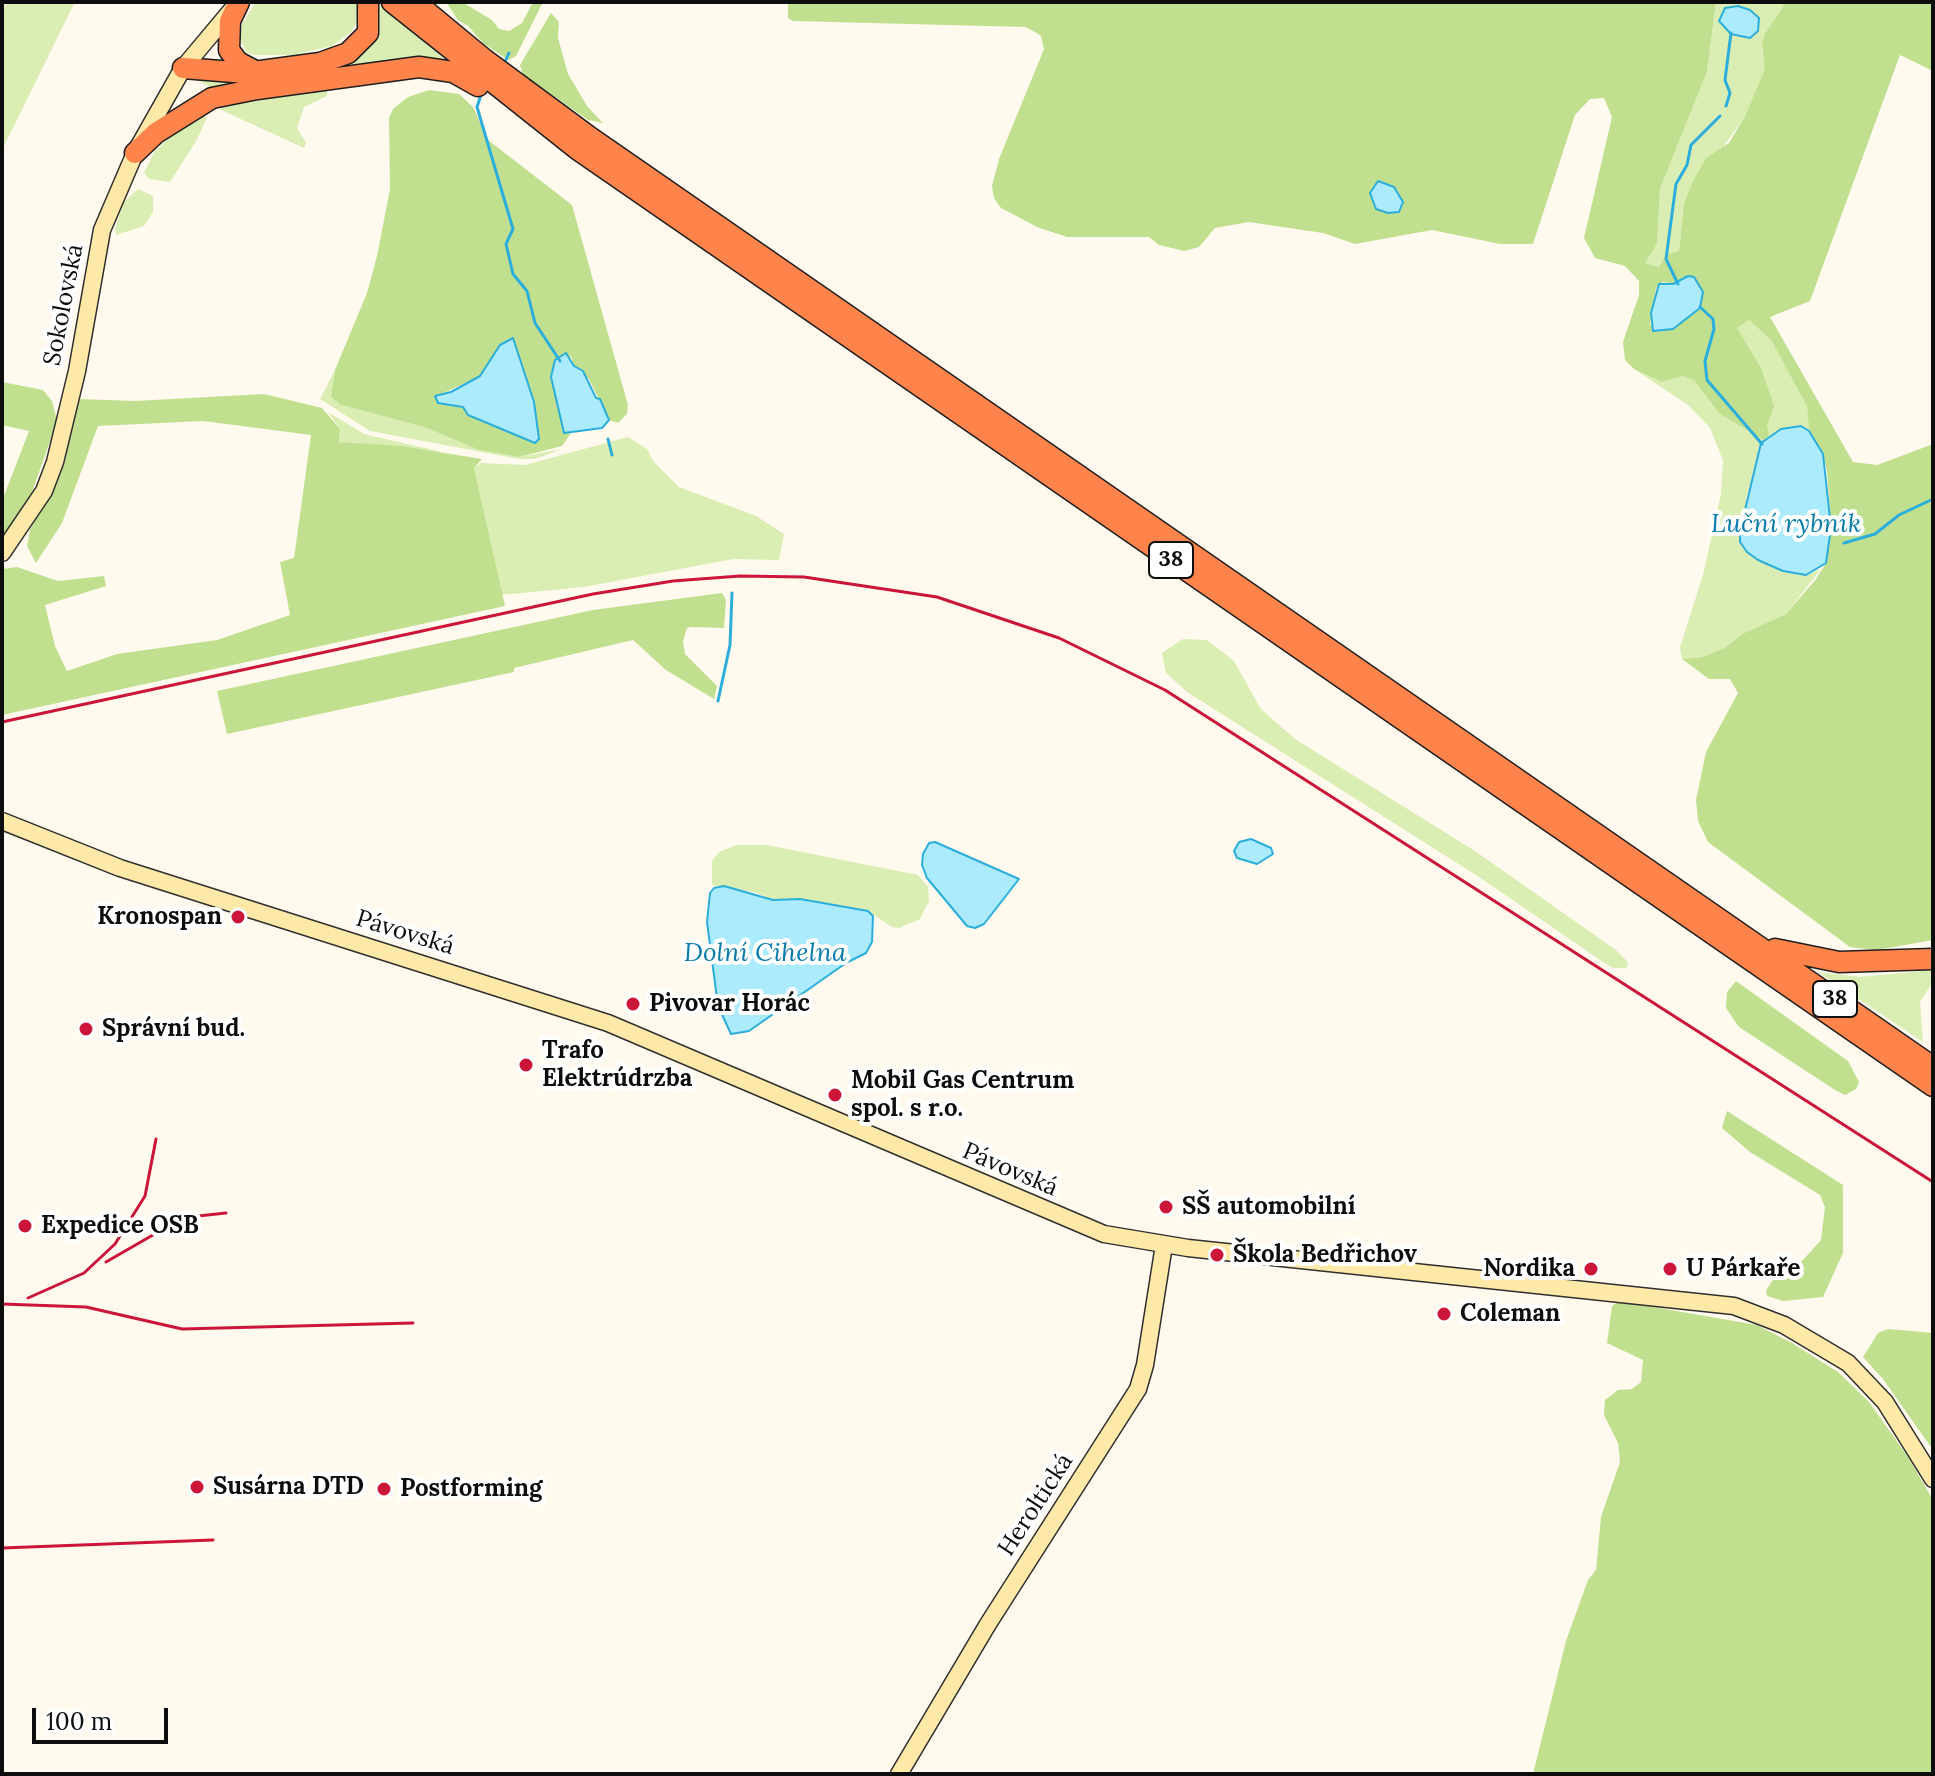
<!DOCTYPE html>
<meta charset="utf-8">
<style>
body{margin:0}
#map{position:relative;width:1935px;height:1776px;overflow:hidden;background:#fff9ee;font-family:Lora,serif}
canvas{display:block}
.frame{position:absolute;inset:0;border:4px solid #0d0d0d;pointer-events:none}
.scale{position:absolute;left:32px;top:1708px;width:136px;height:36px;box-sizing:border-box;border:4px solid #0d0d0d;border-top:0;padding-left:10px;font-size:24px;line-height:28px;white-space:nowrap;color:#0d0d0d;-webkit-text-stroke:6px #fff;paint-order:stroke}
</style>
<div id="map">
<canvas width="1935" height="1776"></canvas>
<div class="frame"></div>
<div class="scale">100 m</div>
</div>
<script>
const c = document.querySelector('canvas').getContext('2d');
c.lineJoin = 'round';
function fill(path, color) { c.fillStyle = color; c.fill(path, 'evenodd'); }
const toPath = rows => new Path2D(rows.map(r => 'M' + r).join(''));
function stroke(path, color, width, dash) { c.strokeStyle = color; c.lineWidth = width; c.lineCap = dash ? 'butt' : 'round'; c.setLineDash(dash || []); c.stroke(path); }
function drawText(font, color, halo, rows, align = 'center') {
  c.font = font + ' Lora,serif'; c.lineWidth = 8; c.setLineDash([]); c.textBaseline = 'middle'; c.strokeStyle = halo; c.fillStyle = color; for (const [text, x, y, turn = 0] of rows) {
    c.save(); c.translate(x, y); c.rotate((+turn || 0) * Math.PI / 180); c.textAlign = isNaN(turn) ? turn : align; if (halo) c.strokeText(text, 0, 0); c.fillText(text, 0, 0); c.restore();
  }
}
const green = toPath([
 [7,2,75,2,2,150,2,12],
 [256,2,356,2,359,18,351,32,332,46,292,55,255,55,247,53,240,40,242,24],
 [1716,2,1786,2,1772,24,1765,68,1745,116,1684,203,1679,252,1660,267,1644,263,1657,244,1660,189,1707,72],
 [381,3,444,59,212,88,197,80,196,77,343,63],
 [327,88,327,96,304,107,297,128,306,143,304,148,219,109,241,101],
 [203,116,207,118,195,143,170,182,149,179,144,173,155,151,178,130],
 [138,189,153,196,153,212,144,226,116,235,115,228,124,202],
 [1749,320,1771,340,1790,374,1807,406,1809,431,1801,426,1781,429,1761,443,1746,499,1747,552,1783,571,1806,575,1821,569,1786,614,1744,633,1726,647,1703,657,1682,659,1680,647,1703,575,1721,494,1723,460,1710,428,1688,405,1634,369,1661,382,1677,357],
 [335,370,331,397,341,405,424,427,479,450,501,454,519,457,562,449,535,459,519,459,370,431,320,399],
 [328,412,364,434,442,452,339,442,340,429],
 [628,437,647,449,653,461,679,487,756,516,784,534,779,560,733,559,584,587,501,595,474,468,481,463,525,465],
 [1183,639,1207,640,1234,661,1261,709,1295,739,1475,851,1616,950,1628,962,1627,968,1613,968,1603,962,1479,877,1187,692,1166,673,1162,653],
 [737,845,767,845,918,875,928,887,929,901,920,919,899,928,892,927,868,911,800,899,773,900,757,893,712,885,712,861,719,852],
 [1933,970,1933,982,1920,1002,1923,1042,1818,972,1860,977]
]);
const forest = toPath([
 [446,2,462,2,492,20,499,29,509,31,522,23,533,2,543,2,516,56,509,60,484,44,468,26,458,20],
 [788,2,1716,2,1707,72,1660,189,1657,244,1645,263,1659,267,1666,255,1679,251,1684,203,1694,179,1706,158,1729,143,1745,116,1765,68,1762,43,1765,34,1786,2,1933,2,1933,71,1900,55,1810,301,1770,317,1853,462,1877,465,1933,444,1933,940,1877,950,1850,947,1708,842,1698,821,1696,800,1706,752,1738,693,1730,679,1709,679,1682,659,1703,657,1726,647,1744,633,1786,614,1816,579,1826,563,1831,528,1827,471,1823,454,1809,431,1807,406,1771,340,1749,320,1737,328,1761,368,1774,406,1767,425,1769,435,1764,440,1720,414,1694,380,1683,376,1661,382,1634,369,1625,360,1623,342,1639,295,1639,281,1625,266,1595,258,1584,238,1612,117,1604,98,1590,99,1575,115,1533,244,1500,244,1432,230,1355,244,1323,233,1249,222,1215,228,1199,247,1184,251,1159,245,1149,237,1067,237,1037,227,1001,208,994,198,992,186,999,159,1044,49,1041,36,1035,32,1025,27,793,21,788,18],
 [1688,276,1694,277,1703,292,1650,325,1656,288,1663,282,1673,284],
 [551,13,559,22,558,38,568,74,587,106,603,123,588,120,523,75,520,65],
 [429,90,459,94,473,107,488,140,572,205,628,405,627,414,618,423,609,420,589,379,574,366,571,356,555,383,564,432,571,433,562,446,519,457,479,450,424,427,341,405,331,397,335,370,367,293,377,256,390,189,389,118,393,109,408,97],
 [513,338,534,402,535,442,469,415,464,407,435,397,480,376,493,356],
 [2,382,43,390,52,401,57,421,30,498,2,538,2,501,29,431,2,425],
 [264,394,322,408,340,429,339,442,401,446,482,459,474,468,505,606,2,715,2,569,17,567,58,581,104,576,106,586,45,605,55,646,67,671,117,654,217,640,290,615,280,562,294,558,311,435,203,421,98,426,62,523,36,563,27,546,30,530,61,467,79,399,135,401],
 [722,593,726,600,724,628,691,627,687,628,683,641,685,654,717,686,714,699,666,670,633,640,514,668,514,672,227,734,217,691,593,610],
 [1736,981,1848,1061,1859,1082,1856,1089,1845,1095,1835,1090,1739,1027,1726,1008,1727,992],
 [1727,1111,1843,1185,1843,1253,1823,1297,1783,1301,1767,1296,1766,1291,1772,1281,1803,1260,1821,1240,1825,1207,1820,1195,1750,1152,1722,1128],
 [1619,1301,1757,1325,1792,1343,1838,1372,1869,1402,1908,1457,1933,1500,1933,1774,1533,1774,1566,1641,1588,1580,1596,1570,1601,1517,1620,1462,1618,1443,1604,1415,1605,1400,1618,1390,1632,1389,1641,1382,1643,1360,1607,1343,1612,1306],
 [1888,1329,1933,1333,1933,1450,1883,1379,1863,1357,1878,1333]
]);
const water = toPath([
 [1738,6,1750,10,1759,18,1758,31,1750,38,1731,34,1719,21,1725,8,1738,6],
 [1378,181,1394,187,1403,202,1399,212,1388,213,1376,209,1370,193,1378,181],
 [1688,276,1694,277,1703,292,1700,308,1673,329,1653,331,1651,313,1659,284,1673,284,1688,276],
 [513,338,534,402,539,439,535,443,468,415,463,407,438,403,435,396,451,392,480,376,500,345,513,338],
 [566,353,574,366,583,371,596,398,600,399,609,420,602,428,564,433,551,377,555,360,566,353],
 [1801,426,1809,431,1823,454,1831,528,1826,563,1806,575,1783,571,1758,560,1747,552,1740,542,1740,531,1761,443,1781,429,1801,426],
 [1251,839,1271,848,1273,854,1257,864,1237,858,1234,851,1239,842,1251,839],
 [935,842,1019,879,984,924,975,928,967,926,927,878,922,865,923,854,929,843,935,842],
 [724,886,773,900,800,899,868,911,873,916,872,942,866,953,846,963,749,1031,731,1034,718,1006,707,922,710,893,714,888,724,886]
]);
const stream = toPath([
 [504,64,509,53],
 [482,92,477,107,513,229,506,244,513,274,527,291,535,323,560,361],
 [1726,106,1730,93,1725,80,1731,33],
 [1678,284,1666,259,1676,184,1687,165,1691,145,1720,116],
 [1700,307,1713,319,1714,329,1705,361,1707,380,1762,444],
 [608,439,612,455],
 [1844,543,1875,534,1899,515,1933,499],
 [718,701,730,645,732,593]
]);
const secondary = toPath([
 [2,553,44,491,55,462,77,371,102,230,135,153,183,68,235,6],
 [2,821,120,868,608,1023,1104,1234,1188,1248,1734,1306,1784,1325,1848,1363,1885,1402,1933,1479],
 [899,1774,988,1624,1138,1389,1145,1365,1164,1245]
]);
const highway = toPath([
 [239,2,230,21,229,50,238,62,255,71],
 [392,2,577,149,1933,1086],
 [415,2,484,59,591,138,1933,1067],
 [183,68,246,73,320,63,348,53,368,33,368,2],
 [135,153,156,133,212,98,257,89,419,67,453,72,478,86],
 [1775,949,1839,962,1933,959]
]);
const rail = toPath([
 [2,722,593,594,673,581,740,576,804,577,937,597,1059,638,1165,690,1933,1182],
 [106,1262,172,1224,198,1216,226,1213],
 [28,1298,84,1273,115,1244,145,1196,156,1139],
 [2,1304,86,1307,182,1329,413,1323],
 [2,1548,213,1540]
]);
const markers = [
 [238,917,8,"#cc1639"],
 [633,1004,8,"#cc1639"],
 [86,1029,8,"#cc1639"],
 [526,1065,8,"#cc1639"],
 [835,1095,8,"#cc1639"],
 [1166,1207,8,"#cc1639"],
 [25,1226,8,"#cc1639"],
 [1217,1255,8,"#cc1639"],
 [1591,1269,8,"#cc1639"],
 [1670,1269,8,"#cc1639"],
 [1444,1314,8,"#cc1639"],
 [197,1487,8,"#cc1639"],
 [384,1489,8,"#cc1639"]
];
const shields = [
 [1171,560,44],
 [1835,999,44]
];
const shieldNames = [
 ["38",1171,560],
 ["38",1835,999]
];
const streetNames = [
 ["Sokolovská",64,305,-79],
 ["Pávovská",405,933,17],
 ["Pávovská",1010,1170,23],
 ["Heroltická",1036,1505,-57]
];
const poiNames = [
 ["Kronospan",222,917,"right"],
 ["Pivovar Horác",649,1004],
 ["Správní bud.",102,1029],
 ["Trafo",542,1051],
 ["Elektrúdrzba",542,1079],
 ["Mobil Gas Centrum",851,1081],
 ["spol. s r.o.",851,1109],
 ["SŠ automobilní",1182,1207],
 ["Expedice OSB",41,1226],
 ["Škola Bedřichov",1233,1255],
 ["Nordika",1575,1269,"right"],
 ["U Párkaře",1686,1269],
 ["Coleman",1460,1314],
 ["Susárna DTD",213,1487],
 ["Postforming",400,1489]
];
const waterNames = [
 ["Luční rybník",1786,525],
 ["Dolní Cihelna",765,954]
];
fill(green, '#daeeb3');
fill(forest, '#c0e090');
fill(water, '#aceafd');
stroke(water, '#2baedc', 2);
stroke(stream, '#2baedc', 3);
stroke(secondary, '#2f2f2f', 19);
stroke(highway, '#1e1e1e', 23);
stroke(secondary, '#ffe9a9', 16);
stroke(highway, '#ff844c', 20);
stroke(rail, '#cc1639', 3);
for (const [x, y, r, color] of markers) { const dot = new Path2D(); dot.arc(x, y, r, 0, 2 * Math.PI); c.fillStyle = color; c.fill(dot); stroke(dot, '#fff', 3); }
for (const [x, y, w] of shields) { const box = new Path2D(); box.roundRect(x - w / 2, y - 18, w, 36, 6); c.fillStyle = '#fff'; c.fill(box); stroke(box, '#0d0d0d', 2); }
drawText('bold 22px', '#0d0d0d', null, shieldNames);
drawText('24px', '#0d0d0d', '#fff', streetNames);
drawText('bold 24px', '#0d0d0d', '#fff', poiNames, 'left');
drawText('italic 26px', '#097cac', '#fff', waterNames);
</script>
